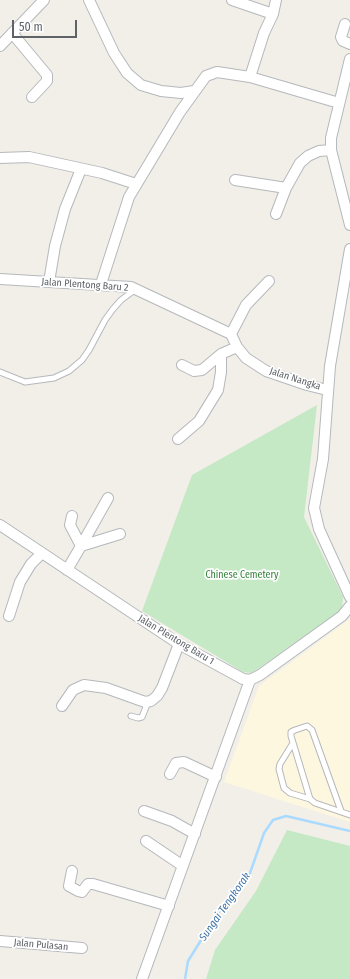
<!DOCTYPE html>
<style>
body{margin:0}
#map{position:relative;width:350px;height:979px;overflow:hidden;background:#f1efe8;font-family:"Fira Sans Condensed",sans-serif}
canvas{display:block}
.scale{position:absolute;left:12px;top:20px;width:65px;height:18px;box-sizing:border-box;border:2px solid #5f6368;border-top:0;padding-left:5px;font-size:12px;line-height:14px;white-space:nowrap;color:#5f6368;-webkit-text-stroke:3px #fff;paint-order:stroke}
</style>
<div id="map">
<canvas width="350" height="979"></canvas>
<div class="scale">50 m</div>
</div>
<script>
const c = document.querySelector('canvas').getContext('2d');
c.lineJoin = 'round';
function fill(path, color) { c.fillStyle = color; c.fill(path, 'evenodd'); }
const toPath = rows => new Path2D(rows.map(r => 'M' + r).join(''));
function stroke(path, color, width, dash) { c.strokeStyle = color; c.lineWidth = width; c.lineCap = dash ? 'butt' : 'round'; c.setLineDash(dash || []); c.stroke(path); }
function drawText(font, color, halo, rows, align = 'center') {
  c.font = font + ' "Fira Sans Condensed",sans-serif'; c.lineWidth = 3.5; c.setLineDash([]); c.textBaseline = 'middle'; c.strokeStyle = halo; c.fillStyle = color; for (const [text, x, y, turn = 0] of rows) {
    c.save(); c.translate(x, y); c.rotate((+turn || 0) * Math.PI / 180); c.textAlign = isNaN(turn) ? turn : align; if (halo) c.strokeText(text, 0, 0); c.fillText(text, 0, 0); c.restore();
  }
}
const commercial = toPath([
 [350,619,350,822,224,782,259,686]
]);
const green = toPath([
 [317,405,304,517,343,597,342,610,252,673,243,672,142,611,192,475],
 [287,830,350,846,350,979,206,979,215,950,256,891]
]);
const stream = toPath([
 [185,979,188,961,218,913,250,873,264,833,273,820,286,816,350,831]
]);
const lane = toPath([
 [0,372,25,382,54,378,69,371,82,360,89,350,105,320,113,309,121,300,136,289],
 [131,716,138,718,142,717,148,702],
 [293,743,280,764,279,769,284,788,290,793,310,799],
 [341,811,312,730,307,726,295,730,291,732,291,736,310,799,315,803,350,815]
]);
const street = toPath([
 [89,0,114,53,127,73,141,85,161,91,181,93,194,91],
 [232,0,273,14,264,33,250,77],
 [273,14,276,0],
 [345,24,341,37,343,41,350,44],
 [12,33,47,75,47,81,32,97],
 [0,46,44,0],
 [350,59,331,138,331,150,350,225],
 [0,158,29,157,102,173,136,184],
 [235,180,286,188,300,163,308,156,319,151,331,150],
 [276,214,286,188],
 [350,249,330,366,323,459,314,508,319,529,350,597],
 [0,279,131,287,231,334],
 [49,282,55,246,65,209,81,169],
 [101,284,129,197,180,112,206,76,217,72,250,77,339,103],
 [231,334,237,347,246,358,266,371,307,385,327,390],
 [231,334,246,305,269,281],
 [182,365,194,371,202,370,221,354,237,347],
 [178,439,199,421,218,390,221,372,221,354],
 [72,516,70,525,81,546],
 [0,525,179,644,243,679,250,680,260,675,342,616,350,606],
 [81,546,108,498],
 [67,570,81,546,120,534],
 [9,616,20,582,31,564,42,553],
 [62,706,73,690,84,685,106,688,145,702,151,701,157,696,162,688,179,644],
 [170,774,176,763,184,762,216,777],
 [144,811,172,821,195,834],
 [146,841,183,866],
 [72,871,69,886,78,891,82,892,88,884,93,884,169,906],
 [0,941,82,948],
 [142,979,250,680]
]);
const streetNames = [
 ["Jalan Plentong Baru 2",85,285,4],
 ["Jalan Nangka",295,379,18],
 ["Jalan Plentong Baru 1",176,640,31],
 ["Jalan Pulasan",41,945,5]
];
const parkNames = [
 ["Chinese Cemetery",242,575]
];
const waterNames = [
 ["Sungai Tengkorak",225,907,-55]
];
fill(commercial, '#fef7e0');
fill(green, '#c5e8c5');
stroke(stream, '#aadaff', 2.5);
stroke(lane, '#b5b8bc', 7);
stroke(street, '#b5b8bc', 12);
stroke(lane, '#fff', 5);
stroke(street, '#fff', 10);
drawText('10px', '#5f6368', '#fff', streetNames);
drawText('10px', '#348238', '#fff', parkNames);
drawText('italic 11px', '#4174aa', '#fff', waterNames);
</script>
